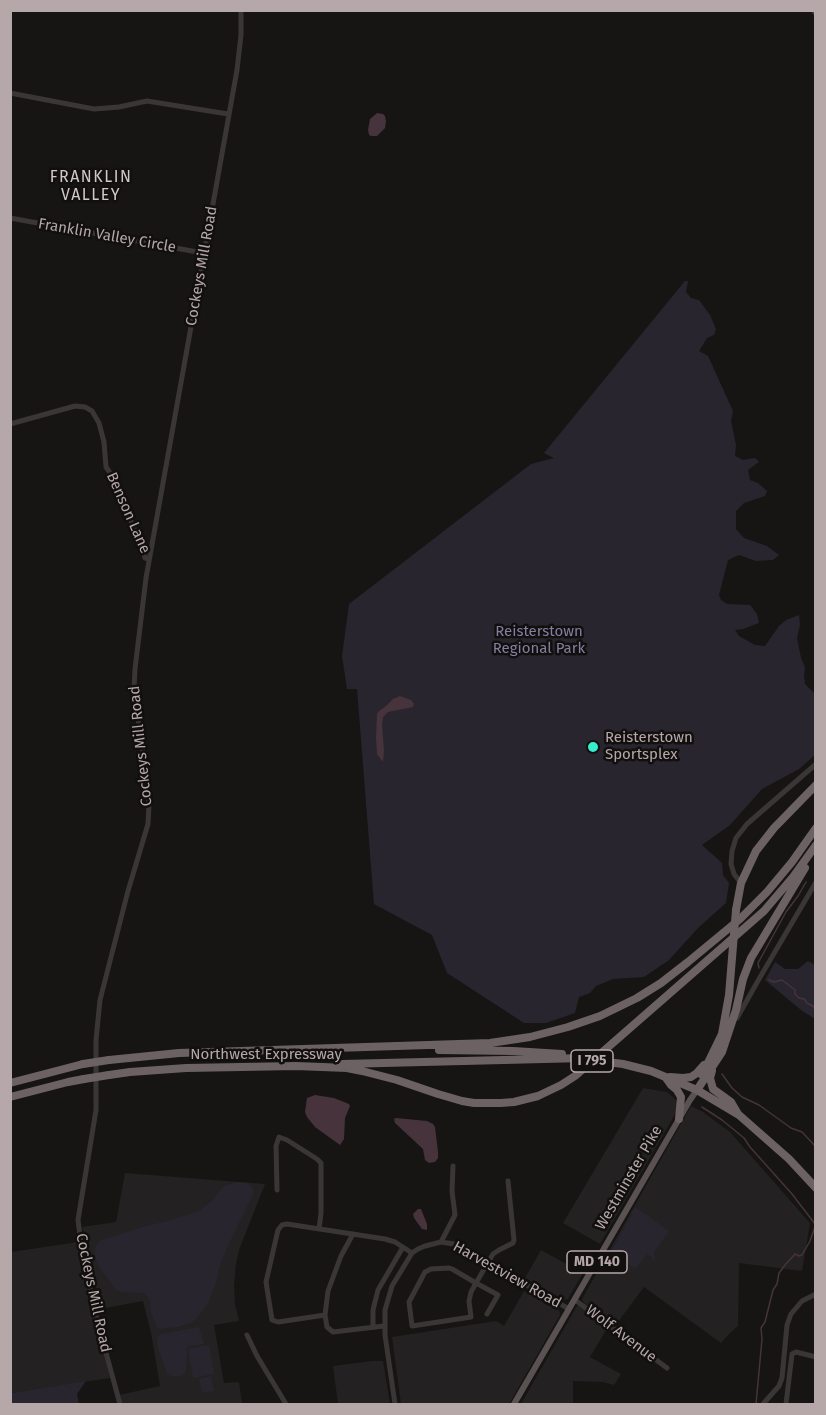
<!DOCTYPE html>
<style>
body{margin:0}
#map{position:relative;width:826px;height:1415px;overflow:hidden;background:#161514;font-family:"Fira Sans",sans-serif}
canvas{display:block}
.frame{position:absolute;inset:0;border:12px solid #b6a7a9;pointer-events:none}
</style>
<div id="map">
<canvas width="826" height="1415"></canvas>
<div class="frame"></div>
</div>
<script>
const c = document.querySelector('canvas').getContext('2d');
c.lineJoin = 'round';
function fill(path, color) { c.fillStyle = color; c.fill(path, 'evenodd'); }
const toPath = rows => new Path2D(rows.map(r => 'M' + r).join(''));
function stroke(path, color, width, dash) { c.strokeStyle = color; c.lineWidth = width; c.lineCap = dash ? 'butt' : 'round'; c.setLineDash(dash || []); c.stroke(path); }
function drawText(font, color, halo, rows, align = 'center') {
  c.font = font + ' "Fira Sans",sans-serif'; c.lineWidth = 5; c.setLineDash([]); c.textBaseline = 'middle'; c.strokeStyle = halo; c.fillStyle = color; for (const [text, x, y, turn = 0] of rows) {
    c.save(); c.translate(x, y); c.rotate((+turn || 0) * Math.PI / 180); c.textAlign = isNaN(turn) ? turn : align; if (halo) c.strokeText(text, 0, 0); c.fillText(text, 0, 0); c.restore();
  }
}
const built = toPath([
 [643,1088,667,1092,674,1098,679,1104,674,1116,600,1244,563,1223],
 [691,1106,703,1112,730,1132,810,1223,802,1271,739,1263,738,1326,728,1335,721,1343,644,1287,615,1326,584,1303,582,1299],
 [125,1173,265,1184,239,1250,236,1264,234,1286,235,1304,239,1321,214,1325,224,1383,239,1382,242,1404,123,1404,119,1395,160,1386,151,1333,143,1301,100,1309,82,1227,116,1222],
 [78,1242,99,1337,110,1378,11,1393,11,1252],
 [541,1250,583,1273,568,1299,564,1300,525,1278],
 [524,1291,559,1310,560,1315,509,1404,401,1404,392,1337,496,1321,504,1326],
 [577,1306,582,1306,608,1327,590,1357,621,1374,614,1385,603,1382,573,1381,573,1404,521,1404],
 [372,1361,383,1361,390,1404,338,1404,333,1366]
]);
const green = toPath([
 [685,281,688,281,686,292,691,298,699,300,710,315,716,329,714,335,707,338,699,351,708,356,733,411,731,421,736,445,735,456,743,460,755,458,759,462,748,470,750,480,758,483,767,491,765,496,744,503,736,511,736,529,744,538,767,546,779,555,773,560,756,561,739,555,728,560,719,595,721,600,727,604,750,605,757,614,759,623,743,629,735,630,739,636,755,645,765,646,779,626,786,620,799,615,800,625,797,638,801,658,805,667,804,675,805,684,815,694,815,755,799,769,762,789,730,825,702,845,722,863,723,875,729,883,726,903,698,928,669,960,644,977,613,979,596,986,590,993,579,997,575,1013,546,1023,524,1023,447,973,432,935,374,904,357,689,347,689,342,656,349,604,531,464,554,458,544,453],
 [808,961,815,965,815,1019,801,1010,765,980,775,962,785,969,798,969],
 [237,1182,247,1183,253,1188,254,1192,224,1254,219,1268,217,1280,209,1301,204,1309,193,1322,178,1327,160,1329,157,1327,154,1319,151,1313,150,1300,147,1296,143,1293,122,1292,116,1290,98,1265,95,1258,95,1249,97,1244,102,1240,145,1226,167,1221,199,1211,212,1201,224,1186],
 [635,1207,669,1231,654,1252,655,1260,651,1260,653,1258,647,1254,635,1269,611,1252,632,1214,631,1212],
 [199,1327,204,1344,190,1346,187,1348,186,1371,182,1375,176,1377,168,1375,158,1349,157,1341,158,1336,161,1334],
 [209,1345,214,1374,193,1378,188,1349],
 [211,1376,214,1391,202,1393,199,1379],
 [86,1381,77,1394,79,1404,11,1404,11,1393]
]);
const water = toPath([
 [377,113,383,114,385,116,386,121,385,128,377,136,371,136,369,135,368,130,370,119],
 [400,696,411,700,414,704,413,707,388,712,383,717,382,725,384,750,383,762,377,754,376,738,377,714,379,711,386,706,393,699],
 [315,1095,334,1098,349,1104,350,1106,345,1118,344,1139,340,1145,315,1127,307,1117,305,1112,307,1098],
 [396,1118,427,1121,433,1124,435,1127,438,1152,438,1158,435,1162,429,1163,425,1160,423,1149,395,1123,394,1119],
 [418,1209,421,1209,427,1224,427,1230,422,1229,414,1218,413,1214]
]);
const stream = toPath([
 [759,968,758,963,786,912,798,896,806,882],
 [769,980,774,982,782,980,795,990,795,994,799,998,804,999,807,1003,816,1008],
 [722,1074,732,1088,742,1097,759,1105,791,1128,802,1132,816,1147],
 [702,1107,722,1120,744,1138,750,1147,792,1194,815,1224],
 [756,1404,762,1339,761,1328,765,1322,773,1290,777,1284,779,1273,785,1265,795,1254,799,1256,802,1255,810,1241,816,1224]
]);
const minor = toPath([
 [813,10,816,14],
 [10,93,94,109,119,107,147,101,228,114],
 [10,218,203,253],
 [10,424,75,406,85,407,92,411,99,423,104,442,106,467,115,480,126,510,140,542,145,558,149,559],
 [741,883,734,874,731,864,732,851,736,838,747,824,816,764],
 [734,1017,737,1018,759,979,816,882],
 [277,1190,276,1146,279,1137,287,1140,317,1159,321,1163,321,1213,319,1229],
 [441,1242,455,1215,452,1191,453,1166],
 [575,1300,667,1368],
 [487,1314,498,1295,476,1283,452,1269,449,1268,431,1269,425,1272,409,1302,412,1326,471,1317,469,1301,471,1292,476,1283,493,1254,499,1250,513,1243,514,1240,508,1181],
 [325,1315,328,1291,341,1256,353,1234],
 [384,1326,333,1332,327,1327,325,1315,278,1322,272,1320,266,1282,278,1230,282,1225,287,1224,385,1239,395,1242,412,1253],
 [373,1327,373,1310,378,1290,403,1247],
 [247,1335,257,1356,286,1404],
 [120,1404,98,1324,82,1251,78,1220,96,1110,96,1040,100,1000,128,891,148,824,149,805,147,782,134,689,135,669,146,578,237,70,241,35,241,10],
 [395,1404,385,1335,385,1310,392,1286,412,1253,418,1249,425,1246,441,1242,454,1244,569,1309],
 [763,1404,779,1386,782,1378,787,1325,791,1314,802,1301,816,1294],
 [786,1404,792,1354,796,1352,816,1357]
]);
const major = toPath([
 [514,1404,690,1100,697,1090]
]);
const highway = toPath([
 [736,910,741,883,756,851,774,828,816,785],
 [439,1050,513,1051,562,1054],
 [109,1060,179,1053,490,1043,530,1037,568,1027,600,1016,637,998,661,983,688,962,740,919,767,892,792,862,816,828],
 [607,1062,623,1064,651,1071,697,1090,739,1115,789,1159,816,1188],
 [343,1064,584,1058],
 [712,1071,710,1078,713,1089,731,1102,738,1114],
 [109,1075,130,1072,186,1068,296,1066,347,1068,362,1071,397,1080,438,1094,462,1101,474,1103,501,1103,514,1102,538,1096,561,1085,575,1076,764,911,793,877,816,845],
 [702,1075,722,1034,729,995,732,958],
 [670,1077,683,1078,691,1077,697,1073,704,1065],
 [666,1078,671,1085,677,1090,681,1097,679,1119],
 [10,1083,83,1064],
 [697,1090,722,1052,736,1010,743,979,751,958,805,868],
 [10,1097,68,1082,84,1079]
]);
const highwayBridge = toPath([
 [732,958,736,910],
 [584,1058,607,1062],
 [83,1064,109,1060],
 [84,1079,109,1075]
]);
const markers = [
 [593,747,6,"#35eecd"]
];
const shields = [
 [592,1061,42],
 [597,1262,60]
];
const shieldNames = [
 ["I 795",592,1061],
 ["MD 140",597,1262]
];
const streetNames = [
 ["Franklin Valley Circle",107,236,10],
 ["Cockeys Mill Road",202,266,-80],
 ["Benson Lane",128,513,66],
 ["Cockeys Mill Road",141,746,-96],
 ["Northwest Expressway",266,1055],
 ["Westminster Pike",629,1178,-60],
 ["Harvestview Road",507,1275,29],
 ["Cockeys Mill Road",93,1293,78],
 ["Wolf Avenue",621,1334,37]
];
const parkNames = [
 ["Reisterstown",539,632],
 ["Regional Park",539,649]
];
const poiNames = [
 ["Reisterstown",605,738],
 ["Sportsplex",605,755]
];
const neighbourhoodNames = [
 ["FRANKLIN",91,178],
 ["VALLEY",91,196]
];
fill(built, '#232121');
fill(green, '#28252e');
fill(water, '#46333b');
stroke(stream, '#46333b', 1.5);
stroke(minor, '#3b3636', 5);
stroke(major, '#5a5252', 6);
stroke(highway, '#6c6263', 8);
stroke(highwayBridge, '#6c6263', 8);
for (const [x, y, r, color] of markers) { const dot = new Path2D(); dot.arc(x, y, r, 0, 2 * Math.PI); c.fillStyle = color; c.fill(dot); stroke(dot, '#11100f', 2); }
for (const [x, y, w] of shields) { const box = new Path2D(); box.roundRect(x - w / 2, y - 11, w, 22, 4.5); c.fillStyle = '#11100f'; c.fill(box); stroke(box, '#b6a7a9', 1.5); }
drawText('bold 14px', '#b6a7a9', null, shieldNames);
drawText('15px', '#b6a7a9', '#11100f', streetNames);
drawText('15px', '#867ea1', '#11100f', parkNames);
drawText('15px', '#b6a7a9', '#11100f', poiNames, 'left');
c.letterSpacing = '1.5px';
drawText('16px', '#d2c7c9', '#11100f', neighbourhoodNames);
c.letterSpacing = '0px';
</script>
